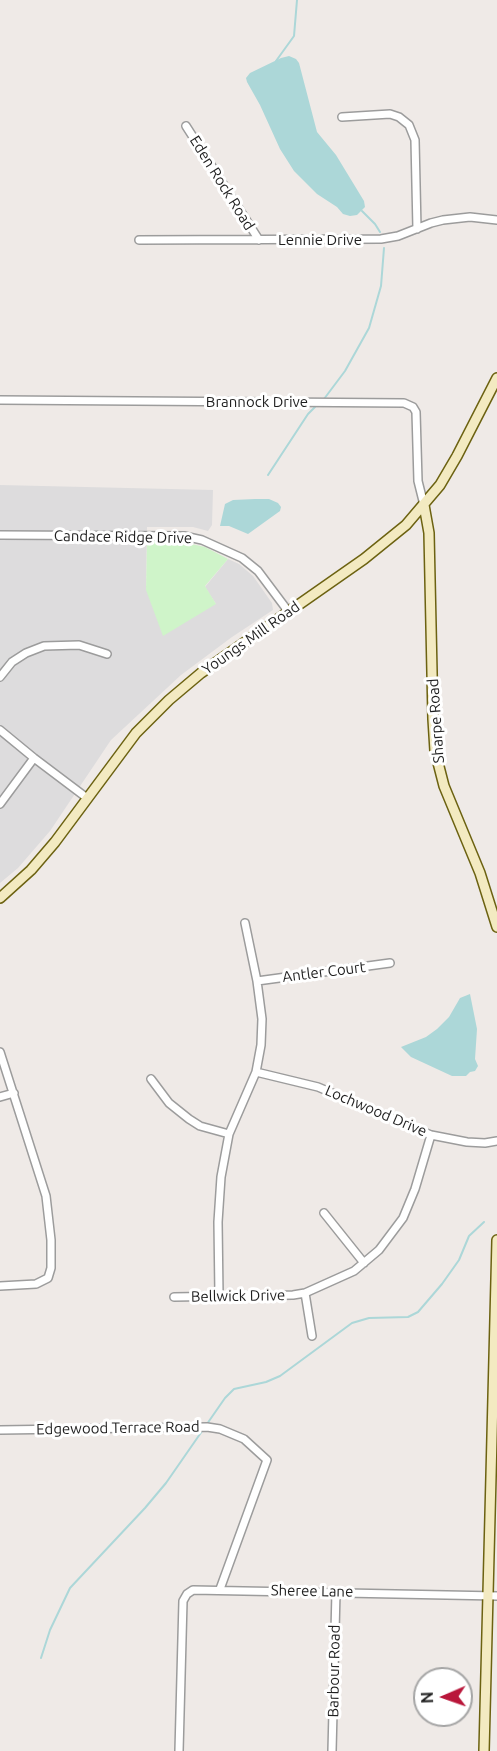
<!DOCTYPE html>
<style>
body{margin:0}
#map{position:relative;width:497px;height:1751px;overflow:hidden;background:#efeae7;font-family:Ubuntu,sans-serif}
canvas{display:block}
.north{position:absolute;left:413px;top:1667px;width:60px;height:60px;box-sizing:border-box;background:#fff;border:2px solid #a5a5a5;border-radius:50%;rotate:268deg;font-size:16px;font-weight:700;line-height:24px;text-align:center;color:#1f1f1f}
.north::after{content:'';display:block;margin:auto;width:21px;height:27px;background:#b9163a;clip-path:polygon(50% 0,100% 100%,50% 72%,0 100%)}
</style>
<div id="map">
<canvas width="497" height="1751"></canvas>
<div class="north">N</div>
</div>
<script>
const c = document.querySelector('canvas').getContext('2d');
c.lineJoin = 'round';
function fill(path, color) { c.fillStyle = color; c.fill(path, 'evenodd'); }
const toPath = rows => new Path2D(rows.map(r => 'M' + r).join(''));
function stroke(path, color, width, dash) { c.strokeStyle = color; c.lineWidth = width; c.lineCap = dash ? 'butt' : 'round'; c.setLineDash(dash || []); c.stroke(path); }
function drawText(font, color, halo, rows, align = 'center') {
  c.font = font + ' Ubuntu,sans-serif'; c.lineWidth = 6; c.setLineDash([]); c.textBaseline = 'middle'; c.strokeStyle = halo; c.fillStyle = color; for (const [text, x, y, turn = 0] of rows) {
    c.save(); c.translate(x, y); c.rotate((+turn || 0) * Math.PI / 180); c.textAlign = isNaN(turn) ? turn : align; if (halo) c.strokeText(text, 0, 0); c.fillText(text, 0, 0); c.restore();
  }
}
const residential = toPath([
 [0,485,213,490,212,525,208,531,193,527,147,527,146,590,216,604,205,587,228,559,239,564,253,576,272,603,273,610,232,637,181,675,111,740,50,831,18,868,0,883]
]);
const park = toPath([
 [147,541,182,542,205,547,228,559,205,586,216,604,163,636,146,590]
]);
const water = toPath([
 [289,56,296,59,299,63,317,132,336,155,364,201,365,207,357,215,350,216,343,214,337,207,317,194,294,171,280,149,260,105,247,82,246,78,250,73,281,58],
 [255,499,269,499,278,503,281,507,280,511,248,534,229,526,220,526,225,504,233,500],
 [470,994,477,1029,475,1059,478,1066,475,1071,470,1072,466,1076,452,1076,411,1057,401,1047,426,1037,437,1029,449,1017,460,998]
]);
const stream = toPath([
 [277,63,276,61,294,36,297,0],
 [362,211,375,224,380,232],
 [324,399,345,371,369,328,381,286,384,248],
 [268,475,308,414,315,407],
 [41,1658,50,1630,70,1588,145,1508,166,1483,225,1398,234,1389,266,1382,280,1376,352,1323,369,1318,408,1317,418,1312,442,1284,459,1260,469,1236,484,1222]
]);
const street = toPath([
 [342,117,390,114,399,117,409,125,415,140,417,229],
 [186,126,259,240],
 [139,240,381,239,398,236,431,223,443,220,470,217,497,220],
 [0,400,404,403,413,407,416,412,418,481,424,505],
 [0,535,184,536,202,540,242,558,258,571,288,611],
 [0,677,12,662,26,653,44,646,79,645,107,654],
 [0,730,34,758,87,798],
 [0,804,34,758],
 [257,981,390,963],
 [0,1052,46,1196,51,1240,51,1268,48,1278,36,1284,0,1286],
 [256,1072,318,1087,431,1135,467,1142,485,1143,497,1141],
 [151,1079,169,1103,189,1119,200,1126,229,1134],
 [0,1097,14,1093],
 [324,1213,364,1263],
 [305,1293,312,1336],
 [219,1295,218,1222,221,1177,229,1134,256,1072,261,1045,262,1019,257,981,245,923],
 [174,1297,293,1295,305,1293,354,1271,379,1250,403,1218,415,1189,431,1135],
 [0,1430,207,1427,220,1429,244,1439,267,1460,220,1589],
 [179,1751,183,1601,187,1594,193,1590,497,1596],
 [332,1751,336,1592]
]);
const secondary = toPath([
 [424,505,429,533,433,719,435,751,444,786,480,873,497,927],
 [0,898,31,870,55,842,136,733,169,700,201,673,364,559,406,525,440,485,457,456,497,378],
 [484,1751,497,1240]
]);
const streetNames = [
 ["Eden Rock Road",222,183,58],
 ["Lennie Drive",320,240],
 ["Brannock Drive",257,402],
 ["Candace Ridge Drive",123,537,1],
 ["Youngs Mill Road",251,638,-35],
 ["Sharpe Road",436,721,-94],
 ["Antler Court",324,972,-7],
 ["Lochwood Drive",376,1111,23],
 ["Bellwick Drive",238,1296,-1],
 ["Edgewood Terrace Road",118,1428,-1],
 ["Sheree Lane",312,1591,1],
 ["Barbour Road",334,1671,-89]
];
fill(residential, '#dddcdd');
fill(park, '#cff4c9');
fill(water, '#acd7d8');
stroke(stream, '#acd7d8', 2);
stroke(street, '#9c9c9c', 10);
stroke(secondary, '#6c6211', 12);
stroke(street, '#fff', 7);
stroke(secondary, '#f3eac1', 9);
drawText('15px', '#1f1f1f', '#fff', streetNames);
</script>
